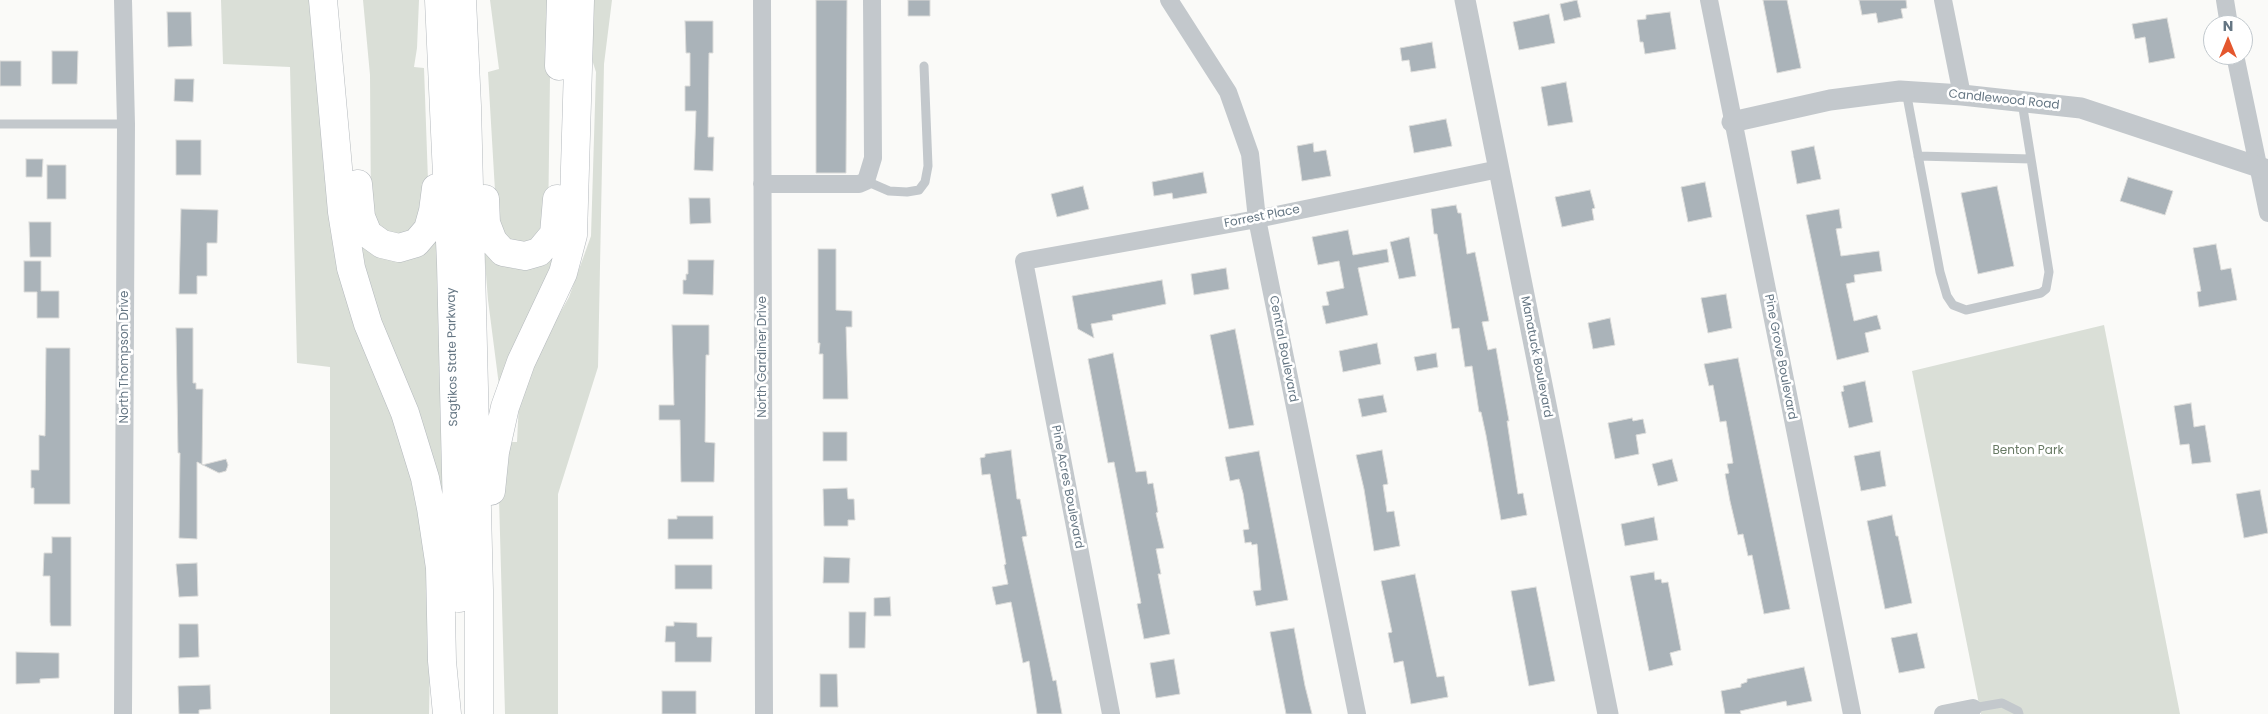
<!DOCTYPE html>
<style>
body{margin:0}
#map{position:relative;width:2268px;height:714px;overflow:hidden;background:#fafaf8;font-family:Poppins,sans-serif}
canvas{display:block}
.north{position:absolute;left:2203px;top:15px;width:50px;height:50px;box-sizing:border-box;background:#fff;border:1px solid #c1c8cd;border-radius:50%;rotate:0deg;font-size:14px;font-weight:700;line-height:20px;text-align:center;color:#657683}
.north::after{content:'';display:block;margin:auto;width:18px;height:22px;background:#e4572e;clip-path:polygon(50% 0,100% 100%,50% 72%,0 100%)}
</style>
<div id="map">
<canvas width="2268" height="714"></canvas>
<div class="north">N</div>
</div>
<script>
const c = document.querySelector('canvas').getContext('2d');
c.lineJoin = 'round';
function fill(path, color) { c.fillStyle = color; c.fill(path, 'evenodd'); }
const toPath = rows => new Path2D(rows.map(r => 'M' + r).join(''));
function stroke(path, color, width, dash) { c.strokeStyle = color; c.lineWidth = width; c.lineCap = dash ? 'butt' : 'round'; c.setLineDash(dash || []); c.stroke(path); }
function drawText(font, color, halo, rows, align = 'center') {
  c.font = font + ' Poppins,sans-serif'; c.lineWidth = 5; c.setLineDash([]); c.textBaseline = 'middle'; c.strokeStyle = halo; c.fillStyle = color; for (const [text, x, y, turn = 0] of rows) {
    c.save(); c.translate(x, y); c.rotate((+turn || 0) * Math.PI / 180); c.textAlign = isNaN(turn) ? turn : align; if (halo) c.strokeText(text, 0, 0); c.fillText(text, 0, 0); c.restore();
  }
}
const green = toPath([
 [221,0,316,0,336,237,393,405,432,567,429,714,330,714,330,367,297,363,290,67,223,64],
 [363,0,419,0,417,48,414,67,424,68,429,209,421,231,387,237,371,216,370,75],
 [490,0,551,0,548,229,516,249,497,225,488,72,499,69],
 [589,0,612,0,604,64,598,367,558,494,558,714,505,714,499,498,510,442,517,442,519,402,542,345,569,297,591,236,596,72,585,38],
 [438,235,445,497,436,500,364,293,358,236],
 [561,241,501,401,488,300,484,249,499,263,515,269,530,267],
 [2104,325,2180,714,1981,714,1912,371]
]);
const building = toPath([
 [816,0,847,0,846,173,816,173,816,0],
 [908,0,930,0,930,16,908,16,908,0],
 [1577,0,1581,17,1564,21,1560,4,1577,0],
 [1763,0,1787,0,1801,68,1777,73,1763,0],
 [1859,0,1906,0,1907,8,1901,9,1903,18,1878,23,1876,13,1862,15,1859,0],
 [167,12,191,12,192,46,168,47,167,12],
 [1670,12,1676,49,1645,54,1643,42,1640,42,1637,20,1646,19,1646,15,1670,12],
 [1549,14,1555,43,1519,50,1513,22,1549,14],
 [2167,18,2175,58,2149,63,2145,37,2135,39,2132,24,2167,18],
 [685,21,713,21,713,53,709,53,708,137,714,137,713,171,694,170,696,111,685,111,685,86,690,86,690,53,686,53,685,21],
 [1432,42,1436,68,1411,72,1409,60,1402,61,1400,48,1432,42],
 [52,51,78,51,77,84,52,84,52,51],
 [0,61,21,61,21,86,0,86,0,61],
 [175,79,194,79,193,102,174,101,175,79],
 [1566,82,1573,122,1548,126,1541,87,1566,82],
 [1446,119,1452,146,1414,153,1409,126,1446,119],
 [176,140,201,140,201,175,176,175,176,140],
 [1313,143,1314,152,1326,150,1331,176,1302,181,1297,146,1313,143],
 [1814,146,1821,179,1797,184,1791,151,1814,146],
 [26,159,43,159,42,177,26,177,26,159],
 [47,165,66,165,66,199,47,199,47,165],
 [1203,172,1207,193,1173,199,1172,193,1154,196,1152,182,1203,172],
 [2128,177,2173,191,2165,215,2120,201,2128,177],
 [1705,182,1712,217,1688,222,1681,187,1705,182],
 [1083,186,1089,209,1057,217,1051,194,1083,186],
 [1997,186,2014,266,1978,274,1961,193,1997,186],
 [1590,190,1595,208,1592,209,1594,220,1562,227,1555,197,1590,190],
 [689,198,710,198,711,223,690,224,689,198],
 [1456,205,1458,213,1461,213,1467,254,1475,252,1489,321,1482,322,1488,350,1496,348,1509,421,1507,421,1518,494,1523,493,1527,515,1501,520,1486,435,1481,412,1479,412,1472,366,1465,367,1459,328,1452,329,1437,234,1434,234,1431,209,1456,205],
 [181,209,218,210,217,243,207,243,207,276,197,276,197,294,179,294,181,209],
 [1839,209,1842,228,1836,229,1841,256,1879,251,1882,271,1854,275,1855,282,1846,284,1854,321,1877,315,1881,329,1865,333,1869,352,1837,360,1806,215,1839,209],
 [29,222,51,222,51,257,30,257,29,222],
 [1348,230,1353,255,1387,249,1389,262,1358,268,1368,315,1326,324,1322,306,1329,305,1326,292,1344,288,1339,261,1318,265,1312,237,1348,230],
 [1409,237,1416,276,1399,279,1390,242,1409,237],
 [2216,244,2221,270,2231,268,2237,300,2199,307,2197,292,2201,291,2193,248,2216,244],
 [818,249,836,249,836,310,852,311,852,327,846,327,848,399,823,399,823,354,819,354,820,343,818,343,818,249],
 [688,260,714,260,713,295,683,294,683,280,686,280,686,274,688,274,688,260],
 [24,261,41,261,41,291,59,291,59,318,37,318,37,292,24,292,24,261],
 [1226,268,1229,289,1194,295,1191,274,1226,268],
 [1162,280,1166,304,1112,315,1113,320,1091,324,1094,338,1078,329,1072,296,1162,280],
 [1726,294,1732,328,1708,333,1701,298,1726,294],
 [1610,318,1615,345,1593,349,1588,323,1610,318],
 [672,325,709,325,709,355,706,355,705,442,715,443,714,482,681,482,680,420,659,420,659,405,674,405,672,325],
 [176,328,193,328,193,383,196,383,196,389,203,389,202,465,226,459,228,465,226,471,219,473,197,462,197,539,179,538,180,453,178,453,176,328],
 [1235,329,1254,425,1229,429,1210,335,1235,329],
 [1377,343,1381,364,1343,372,1339,351,1377,343],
 [46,348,70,348,70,504,34,504,34,488,31,488,31,470,39,470,39,435,45,436,46,348],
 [1113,353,1136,472,1146,471,1148,484,1153,483,1158,512,1156,513,1164,548,1156,549,1161,574,1158,574,1170,634,1144,639,1137,604,1141,603,1114,462,1108,463,1088,359,1113,353],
 [1436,353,1438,367,1417,371,1414,357,1436,353],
 [1738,358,1790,609,1764,614,1752,555,1748,556,1743,534,1738,535,1730,501,1725,474,1729,473,1727,464,1733,463,1726,421,1720,422,1713,385,1709,386,1704,364,1738,358],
 [1865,381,1873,422,1849,428,1841,392,1844,391,1843,386,1865,381],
 [1383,395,1387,412,1362,417,1358,399,1383,395],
 [2191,403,2194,427,2205,425,2211,462,2192,464,2189,444,2180,445,2174,406,2191,403],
 [1632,418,1633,421,1643,419,1646,433,1636,435,1639,454,1615,459,1608,423,1632,418],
 [823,432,847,432,847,461,823,461,823,432],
 [1011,450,1017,499,1020,499,1027,536,1022,537,1053,681,1056,680,1062,714,1037,714,1029,661,1023,663,1011,602,996,605,992,587,1008,584,1004,565,1006,564,990,474,982,475,980,458,985,457,985,454,1011,450],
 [1382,450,1388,484,1383,485,1387,512,1394,511,1400,546,1374,551,1364,489,1356,455,1382,450],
 [1259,451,1288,600,1256,606,1253,591,1261,590,1257,544,1252,545,1251,542,1245,543,1243,530,1249,529,1243,493,1239,479,1230,481,1225,457,1259,451],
 [1880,451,1886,486,1861,491,1854,456,1880,451],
 [1672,459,1678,481,1658,486,1652,464,1672,459],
 [847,488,848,499,854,499,855,520,848,520,848,526,824,526,823,489,847,488],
 [2260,490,2268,533,2244,538,2236,494,2260,490],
 [1892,515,1896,536,1898,536,1912,603,1885,609,1867,521,1892,515],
 [677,516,713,516,713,539,668,539,668,519,677,519,677,516],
 [1654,517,1658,540,1625,546,1621,524,1654,517],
 [52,537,71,537,71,626,51,626,50,622,50,576,43,576,44,553,52,553,52,537],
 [824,557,850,558,849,583,823,583,824,557],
 [197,563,198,596,179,597,176,564,197,563],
 [675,565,712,565,712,589,675,589,675,565],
 [1654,572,1655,580,1661,579,1662,583,1668,582,1681,650,1670,653,1673,665,1649,671,1630,576,1654,572],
 [1415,574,1437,677,1444,676,1448,697,1411,704,1403,661,1394,663,1388,633,1392,632,1381,581,1415,574],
 [1536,587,1555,681,1529,686,1511,591,1536,587],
 [890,597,891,616,874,616,874,598,890,597],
 [849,612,866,612,865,648,849,648,849,612],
 [674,622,697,623,697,637,712,637,711,662,675,662,675,642,665,642,666,626,674,626,674,622],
 [179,624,198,624,199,657,179,658,179,624],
 [1294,628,1305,686,1312,714,1286,714,1270,632,1294,628],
 [1917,633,1925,668,1899,673,1891,638,1917,633],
 [16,652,59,653,59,678,40,679,40,683,16,684,16,652],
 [1174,659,1180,694,1156,698,1150,663,1174,659],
 [1804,667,1812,701,1787,706,1786,701,1740,711,1741,714,1725,714,1721,691,1741,687,1741,684,1747,682,1747,679,1804,667],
 [820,674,837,674,838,707,820,707,820,674],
 [210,685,211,709,199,710,199,714,179,714,178,686,210,685],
 [662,691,696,691,696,714,662,714,662,691]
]);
const service = toPath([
 [1906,91,1940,272,1947,296,1953,305,1966,310,2041,293,2046,289,2049,272,2022,102],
 [0,124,126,124],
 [1918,156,2031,159],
 [866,181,889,191,907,192,919,190,925,182,928,166,924,66],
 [1973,708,2002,703,2018,711,2019,714]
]);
const minor = toPath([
 [762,0,764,714],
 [1169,0,1228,92,1250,154,1257,219,1357,714],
 [1709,0,1852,714],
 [1943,0,1962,95],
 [2225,0,2229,25],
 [2235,55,2268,213],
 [762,184,859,184,866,181,873,158,872,0],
 [123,714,126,124,123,0],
 [1111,714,1024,261,1257,219,1499,169],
 [1943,714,1973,708]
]);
const tertiary = toPath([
 [1465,0,1608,714],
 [1732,122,1830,100,1900,91,1962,95,2081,108,2268,170]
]);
const motorway = toPath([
 [323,0,342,212,351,268,368,324,405,413,425,478,431,508,440,568,442,661,447,714],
 [439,0,451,263,459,598],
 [462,0,467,106,479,590,479,714],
 [559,66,561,0],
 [358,184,361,217,368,234,382,244,399,248,416,243,428,229,433,211,436,188],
 [485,199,486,223,493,241,503,252,525,256,539,252,554,234,557,199],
 [491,491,495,452,505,407,521,362,563,273,573,235,580,0]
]);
const streetNames = [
 ["Candlewood Road",2004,100,6],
 ["Forrest Place",1262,217,-11],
 ["Central Boulevard",1283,349,79],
 ["North Thompson Drive",125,357,-90],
 ["Sagtikos State Parkway",453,357,-91],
 ["North Gardiner Drive",763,357,-90],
 ["Manatuck Boulevard",1536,357,79],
 ["Pine Grove Boulevard",1780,357,79],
 ["Pine Acres Boulevard",1067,487,79]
];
const parkNames = [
 ["Benton Park",2028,451]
];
fill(green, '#dadfd7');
fill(building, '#aab3b9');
stroke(building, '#dcdcda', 1);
stroke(motorway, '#b4b9bd', 29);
stroke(service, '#c3c8cc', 9);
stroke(minor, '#c3c8cc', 18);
stroke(tertiary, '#c3c8cc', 21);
stroke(motorway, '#fff', 28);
drawText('12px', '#657683', '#fff', streetNames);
drawText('12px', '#687a64', '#fff', parkNames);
</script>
